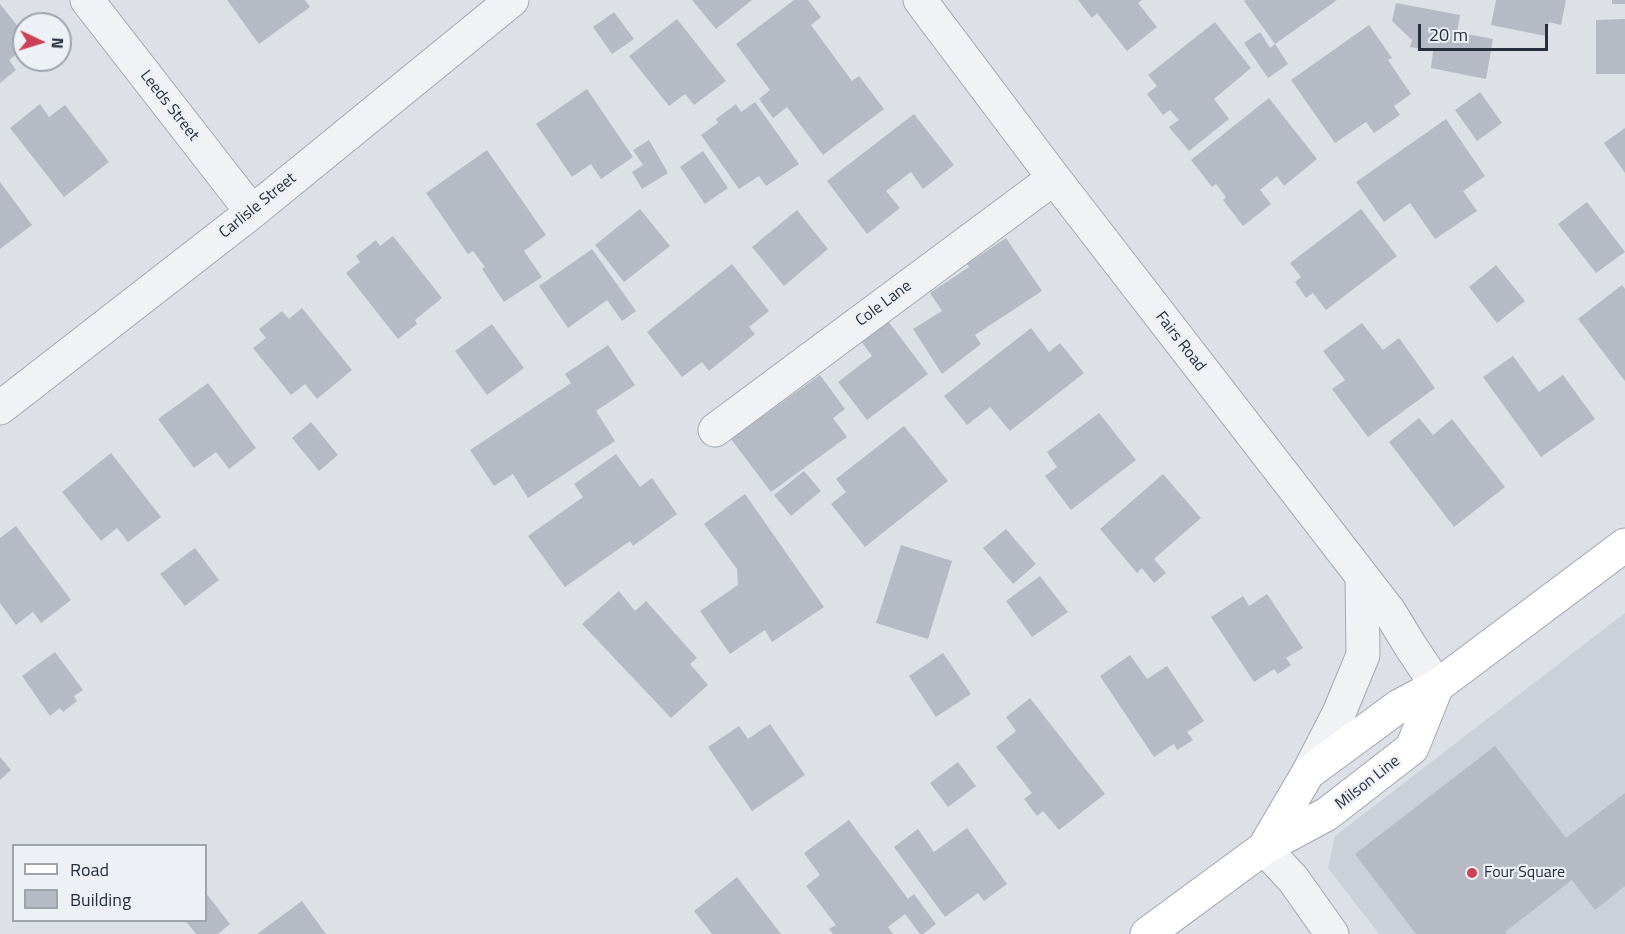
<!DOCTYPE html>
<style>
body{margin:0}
#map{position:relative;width:1625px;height:934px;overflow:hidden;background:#dde1e7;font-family:"Titillium Web",sans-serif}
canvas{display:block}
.legend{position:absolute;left:12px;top:844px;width:195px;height:78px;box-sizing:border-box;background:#edf0f5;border:2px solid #9ea3ac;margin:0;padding:8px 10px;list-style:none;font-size:18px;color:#272f3e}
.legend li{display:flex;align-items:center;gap:12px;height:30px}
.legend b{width:30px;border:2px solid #9ea3ac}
.north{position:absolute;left:12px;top:12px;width:60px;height:60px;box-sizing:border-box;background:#edf0f5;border:2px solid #9ea3ac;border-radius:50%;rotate:94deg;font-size:16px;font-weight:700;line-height:24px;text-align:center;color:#272f3e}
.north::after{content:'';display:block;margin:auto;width:21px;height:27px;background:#ce4055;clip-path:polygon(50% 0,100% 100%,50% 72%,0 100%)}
.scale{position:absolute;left:1418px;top:24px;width:130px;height:27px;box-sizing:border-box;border:3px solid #272f3e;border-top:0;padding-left:8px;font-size:18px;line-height:21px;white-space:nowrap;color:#272f3e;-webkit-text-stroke:4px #edf0f5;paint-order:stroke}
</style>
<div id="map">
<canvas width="1625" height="934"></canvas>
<ul class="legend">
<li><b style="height:8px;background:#fff"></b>Road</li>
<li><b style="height:16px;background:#b5bac4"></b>Building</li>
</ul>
<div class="north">N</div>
<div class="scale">20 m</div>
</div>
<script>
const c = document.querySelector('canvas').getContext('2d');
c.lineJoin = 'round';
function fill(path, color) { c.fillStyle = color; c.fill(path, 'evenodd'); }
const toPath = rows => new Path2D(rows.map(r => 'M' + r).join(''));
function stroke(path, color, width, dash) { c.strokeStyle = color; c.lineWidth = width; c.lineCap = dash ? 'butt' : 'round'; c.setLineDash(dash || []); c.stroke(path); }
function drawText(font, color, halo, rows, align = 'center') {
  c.font = font + ' "Titillium Web",sans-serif'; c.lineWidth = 4.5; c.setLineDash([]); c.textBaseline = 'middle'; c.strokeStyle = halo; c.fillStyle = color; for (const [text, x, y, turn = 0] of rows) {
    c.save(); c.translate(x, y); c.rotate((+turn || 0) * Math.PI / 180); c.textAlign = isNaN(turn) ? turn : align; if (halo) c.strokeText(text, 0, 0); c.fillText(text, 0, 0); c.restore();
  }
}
const built = toPath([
 [1625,613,1625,934,1379,934,1328,868,1335,836]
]);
const building = toPath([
 [227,0,305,0,310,7,259,44],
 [692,0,752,0,716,29],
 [794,0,808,0,821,17,811,25,852,81,859,76,884,109,823,155,787,107,773,118,759,99,770,90,736,44],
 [1078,0,1142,0,1138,3,1157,27,1127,51,1097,13,1092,18],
 [1246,0,1337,0,1275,44,1288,64,1268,78,1244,43,1260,32,1270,48,1275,44,1244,1],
 [1496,0,1566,0,1561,25,1549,22,1546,36,1491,25],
 [1612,0,1625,0,1625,4,1612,4],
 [1396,3,1460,15,1457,32,1493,39,1486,79,1431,68,1433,51,1410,47,1412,40,1392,21],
 [0,4,24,34,24,48,9,60,16,70,0,83],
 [614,12,634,39,612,54,593,27],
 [677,19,726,81,694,105,685,94,669,106,629,56],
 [1625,19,1625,74,1596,74,1596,20],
 [1215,22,1251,68,1214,99,1229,119,1189,151,1169,127,1179,120,1170,110,1163,115,1147,94,1157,86,1148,75],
 [1369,25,1392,58,1388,60,1411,94,1394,106,1400,115,1374,133,1366,122,1335,143,1291,80],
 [587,89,633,157,601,179,591,164,572,177,536,124],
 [1480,92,1502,123,1477,141,1455,110],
 [1269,98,1317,159,1284,186,1277,176,1260,190,1271,204,1243,226,1223,200,1226,197,1216,184,1212,187,1191,160],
 [755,102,799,164,766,186,759,176,739,189,701,135,718,123,716,119,736,104,741,112],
 [40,104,49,117,65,105,109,162,64,197,10,128],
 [914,114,954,165,923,189,911,172,886,191,900,208,867,234,827,181],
 [1446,119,1485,176,1463,191,1477,211,1435,239,1410,203,1384,222,1356,182],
 [1625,128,1625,173,1604,143],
 [649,140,668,173,642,189,632,172,643,165,633,150],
 [487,150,546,235,524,251,542,277,504,302,482,269,485,267,473,251,468,254,426,193],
 [703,151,728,188,705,204,680,167],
 [0,182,32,225,0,249],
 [1587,202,1625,252,1596,273,1558,224],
 [640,209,670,246,624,282,595,245],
 [1361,209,1397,256,1326,310,1313,293,1306,298,1295,282,1301,277,1290,263],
 [797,210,828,249,784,286,752,247],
 [393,236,442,298,415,320,417,324,398,339,346,273,360,262,356,256,376,240,380,246],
 [1006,238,1042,291,975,335,981,344,942,374,913,329,942,311,930,293,969,267,967,264],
 [592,249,636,311,622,321,607,300,568,328,539,286],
 [732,264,769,311,749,327,755,334,709,371,702,362,682,377,647,332],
 [1496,265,1525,301,1497,323,1469,287],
 [1622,285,1625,289,1625,381,1578,319],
 [302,308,352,370,317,399,305,384,291,395,253,348,266,338,259,329,282,311,289,319],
 [888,321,928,374,867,420,838,382,872,356,861,341],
 [1362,323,1383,350,1399,338,1435,388,1368,437,1332,389,1345,380,1323,351],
 [492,324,524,368,487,395,455,351],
 [1031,328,1049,352,1060,343,1084,373,1010,431,990,407,967,425,944,396],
 [608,345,635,385,596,411,615,441,528,498,513,474,494,486,470,450,571,383,565,374],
 [1513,356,1539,392,1563,375,1595,419,1541,457,1483,377],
 [820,375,845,409,833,418,847,437,771,492,731,439],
 [208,383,256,448,229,469,216,452,194,468,158,419],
 [1099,413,1136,460,1071,510,1045,476,1057,467,1047,452],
 [1419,418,1433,435,1452,419,1505,487,1454,527,1389,442],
 [311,422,338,455,319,471,292,438],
 [904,426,948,481,865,547,831,504,846,492,836,479],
 [111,453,161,517,128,542,117,528,101,541,62,492],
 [616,454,640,487,652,478,677,514,633,546,630,541,565,587,528,536,583,497,574,484],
 [804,471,821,491,791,516,774,495],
 [1163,474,1201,518,1154,559,1166,573,1154,583,1142,568,1137,573,1100,529],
 [745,494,824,607,772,642,765,630,730,654,700,611,738,585,737,569,704,524],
 [16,526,71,600,41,623,33,612,16,625,0,603,0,538],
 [1006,529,1036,564,1013,584,983,548],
 [901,545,952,561,928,639,876,623],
 [195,548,219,580,185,606,160,574],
 [1040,576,1068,612,1032,637,1006,601],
 [619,591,635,611,646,601,697,658,690,664,708,685,671,718,582,624],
 [1267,594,1303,648,1286,658,1291,665,1278,674,1274,669,1254,682,1211,617,1243,596,1249,606],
 [55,652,83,690,74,696,77,701,63,712,60,708,50,716,22,676],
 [943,653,971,694,936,717,909,676],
 [1130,655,1147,679,1167,666,1204,721,1187,732,1193,740,1177,750,1174,744,1154,757,1100,676],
 [1030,698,1105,794,1059,830,1043,811,1037,816,1024,799,1032,793,996,747,1016,731,1006,717],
 [770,724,805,775,752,811,708,747,739,726,748,739],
 [1495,746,1566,838,1625,793,1625,886,1595,910,1572,880,1505,932,1507,934,1416,934,1355,854],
 [0,757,11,770,0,780],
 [958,762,976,786,948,807,930,783],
 [849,820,908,899,914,894,936,924,923,934,920,934,905,914,888,927,893,934,833,934,829,929,836,925,806,886,820,875,804,853],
 [967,828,1007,884,984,901,978,893,945,917,894,847,918,829,934,852],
 [737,877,781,934,712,934,694,911],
 [206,893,230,924,218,934,196,934,185,920,206,920],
 [302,901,326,934,257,934]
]);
const minor = toPath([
 [87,0,252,212],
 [920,0,1054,178,1389,611,1411,647,1437,686],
 [0,408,252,212,512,0],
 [715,430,1054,178],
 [1308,773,1339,713,1363,655,1362,576],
 [1264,848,1293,879,1332,934]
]);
const major = toPath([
 [1264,848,1308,773,1399,706,1437,686,1625,545],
 [1147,934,1264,848,1327,814,1412,748,1437,686]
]);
const markers = [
 [1472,873,6,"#ce4055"]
];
const streetNames = [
 ["Leeds Street",169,106,52],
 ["Carlisle Street",258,206,-39],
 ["Cole Lane",884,304,-37],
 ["Fairs Road",1180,342,52],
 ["Milson Line",1368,783,-38]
];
const poiNames = [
 ["Four Square",1484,873]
];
fill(built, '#cbd0d9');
fill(building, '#b5bac4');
stroke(minor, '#a3a8b1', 35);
stroke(major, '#9da6b3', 35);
stroke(minor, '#f0f2f6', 33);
stroke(major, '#fff', 33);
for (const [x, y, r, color] of markers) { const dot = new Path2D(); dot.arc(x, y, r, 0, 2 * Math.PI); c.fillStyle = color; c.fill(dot); stroke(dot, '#edf0f5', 2); }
drawText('16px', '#272f3e', '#edf0f5', streetNames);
drawText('16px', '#272f3e', '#edf0f5', poiNames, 'left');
</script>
